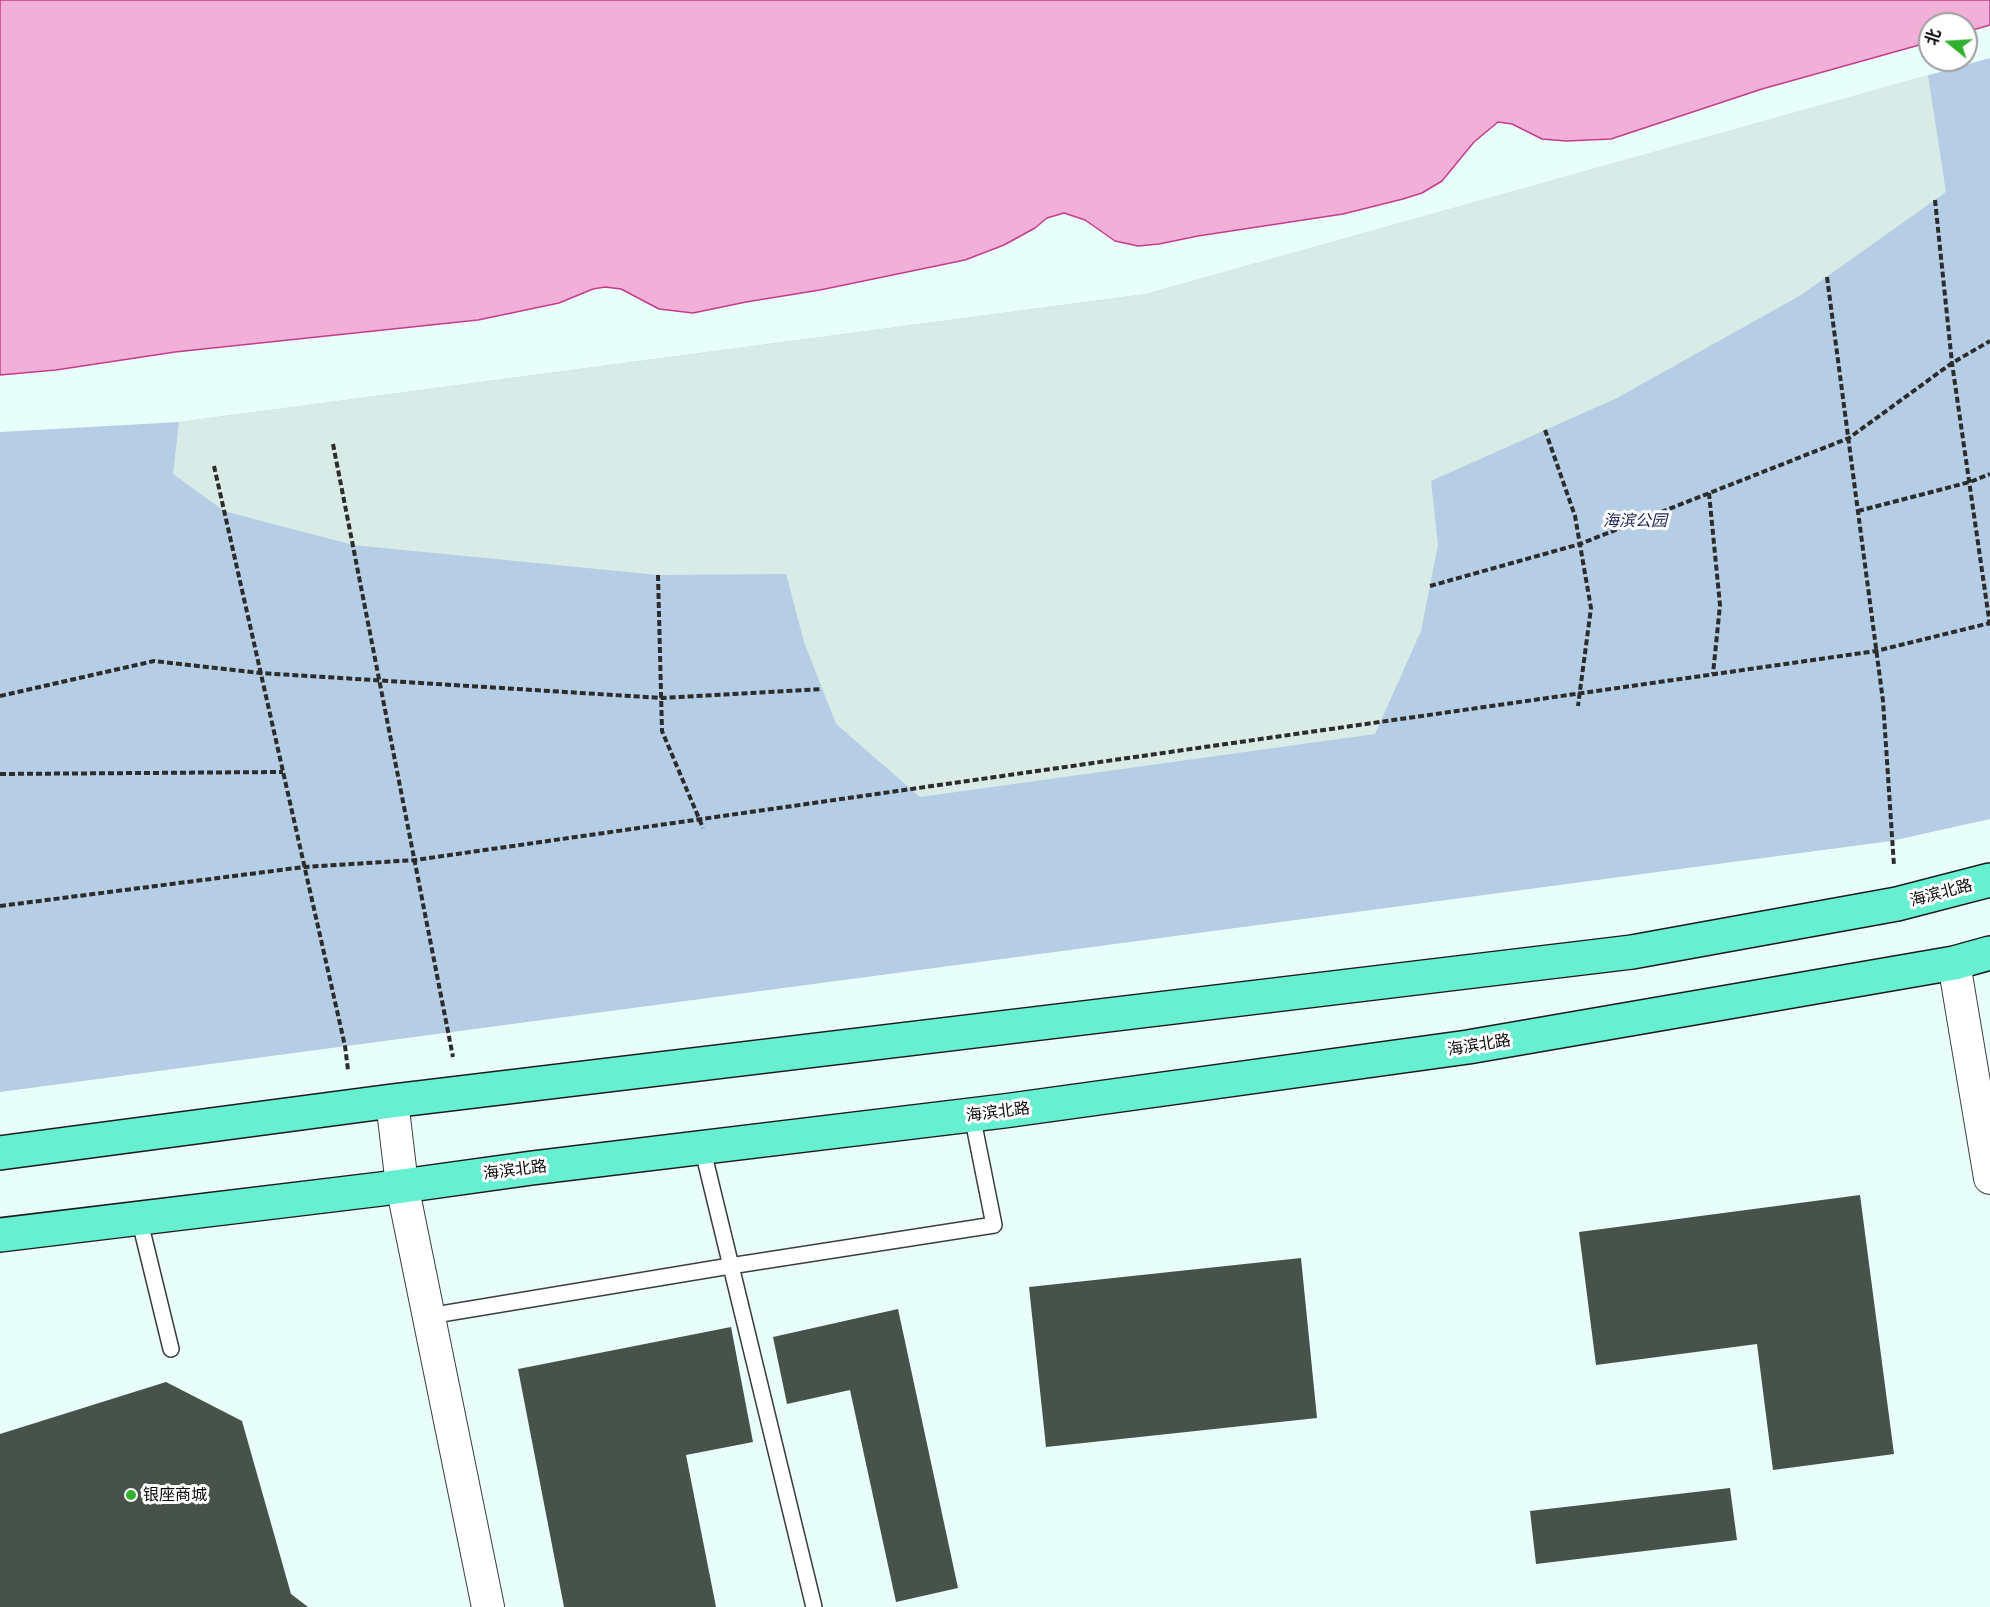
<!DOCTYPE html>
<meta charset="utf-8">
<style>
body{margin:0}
#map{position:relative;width:1990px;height:1607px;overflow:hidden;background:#e8fefa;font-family:"Playfair Display","Noto Sans SC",serif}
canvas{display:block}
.north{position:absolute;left:1918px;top:12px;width:60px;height:60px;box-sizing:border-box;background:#fff;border:2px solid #9d9d9d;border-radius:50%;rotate:288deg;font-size:16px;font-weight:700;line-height:24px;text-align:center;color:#0a0a0a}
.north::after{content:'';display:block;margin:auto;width:21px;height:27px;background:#30b02c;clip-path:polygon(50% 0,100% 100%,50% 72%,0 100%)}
</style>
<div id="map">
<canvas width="1990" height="1607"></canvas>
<div class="north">北</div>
</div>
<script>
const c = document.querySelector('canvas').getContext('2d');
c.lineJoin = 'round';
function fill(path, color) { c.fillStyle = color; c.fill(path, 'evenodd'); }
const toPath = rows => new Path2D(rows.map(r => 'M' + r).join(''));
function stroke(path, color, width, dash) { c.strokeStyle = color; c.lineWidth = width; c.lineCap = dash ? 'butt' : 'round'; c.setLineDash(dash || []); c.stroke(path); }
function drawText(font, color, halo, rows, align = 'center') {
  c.font = font + ' "Playfair Display","Noto Sans SC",serif'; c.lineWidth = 6; c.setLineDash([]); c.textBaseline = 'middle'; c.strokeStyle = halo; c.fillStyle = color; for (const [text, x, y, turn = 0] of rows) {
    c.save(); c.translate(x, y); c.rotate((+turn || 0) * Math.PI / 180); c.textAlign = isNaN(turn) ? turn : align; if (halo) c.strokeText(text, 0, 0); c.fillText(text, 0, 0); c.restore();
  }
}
const green = toPath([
 [1990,58,1990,819,1891,841,0,1092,0,432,179,422,1146,294]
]);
const plaza = toPath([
 [1928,75,1946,192,1801,295,1617,398,1431,481,1438,545,1421,631,1375,734,920,797,836,724,804,642,786,574,658,575,353,545,224,511,173,474,179,422,1146,294]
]);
const water = toPath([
 [0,0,1990,0,1990,25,1966,32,1966,24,1930,24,1930,42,1762,89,1611,139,1566,141,1542,139,1512,124,1498,122,1474,142,1442,181,1422,193,1403,199,1343,214,1198,236,1159,244,1138,246,1115,241,1085,220,1064,213,1047,218,1035,228,1004,245,965,260,820,290,746,302,693,313,659,309,621,289,605,287,593,289,559,303,478,320,175,352,56,370,0,375,0,0]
]);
const building = toPath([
 [1860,1195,1894,1454,1773,1470,1757,1344,1596,1365,1579,1232],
 [1301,1258,1317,1418,1046,1447,1029,1287],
 [898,1309,958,1588,896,1602,850,1390,787,1404,773,1337],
 [731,1327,753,1442,686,1455,716,1607,564,1607,518,1369],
 [166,1382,242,1421,291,1594,308,1607,0,1607,0,1434],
 [1730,1488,1737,1540,1536,1564,1530,1511]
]);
const path = toPath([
 [1935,200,1952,363,1990,626],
 [1827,277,1883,701,1894,866],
 [1545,430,1575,516,1591,608,1578,706],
 [333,444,453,1057],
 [214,466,345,1046,348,1070],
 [1709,493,1720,605,1713,674],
 [1858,511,1970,482,1990,474],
 [658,575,662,731,703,828],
 [1430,586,1580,544,1849,438,1952,363,1990,341],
 [0,696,154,661,260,673,662,698,822,689],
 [0,774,283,772],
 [0,906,304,867,415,860,1876,651,1990,623]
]);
const lane = toPath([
 [702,1147,814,1607],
 [139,1218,171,1349],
 [429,1316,730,1266,994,1225,972,1115]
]);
const street = toPath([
 [1954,963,1990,1178],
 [392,1101,402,1185,488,1607]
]);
const primary = toPath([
 [0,1153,392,1101,1632,952,1897,904,1990,880],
 [0,1235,381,1189,532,1168,1004,1111,1468,1047,1954,963,1990,953]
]);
const markers = [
 [131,1495,6,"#30b02c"]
];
const parkNames = [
 ["海滨公园",1635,521]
];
const streetNames = [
 ["海滨北路",1941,893,-15],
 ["海滨北路",1479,1045,-9],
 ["海滨北路",998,1112,-7],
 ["海滨北路",515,1170,-7]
];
const poiNames = [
 ["银座商城",143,1495]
];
fill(green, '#b5cde5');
fill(plaza, '#d9ebe7');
fill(water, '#f2b0d8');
stroke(water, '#c43c8b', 1.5);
fill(building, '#47524b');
stroke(lane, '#3d3d3d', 18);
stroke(street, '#3d3d3d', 34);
stroke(primary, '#1b1b1b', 36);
stroke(path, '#2c2c2c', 4, [6, 3]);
stroke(lane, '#fff', 15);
stroke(street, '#fff', 32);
stroke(primary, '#66f0d1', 33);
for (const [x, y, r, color] of markers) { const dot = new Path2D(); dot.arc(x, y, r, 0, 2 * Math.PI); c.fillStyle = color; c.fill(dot); stroke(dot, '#fff', 2); }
drawText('italic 16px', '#202b5c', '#fff', parkNames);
drawText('16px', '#0a0a0a', '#fff', streetNames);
drawText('16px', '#0a0a0a', '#fff', poiNames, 'left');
</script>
